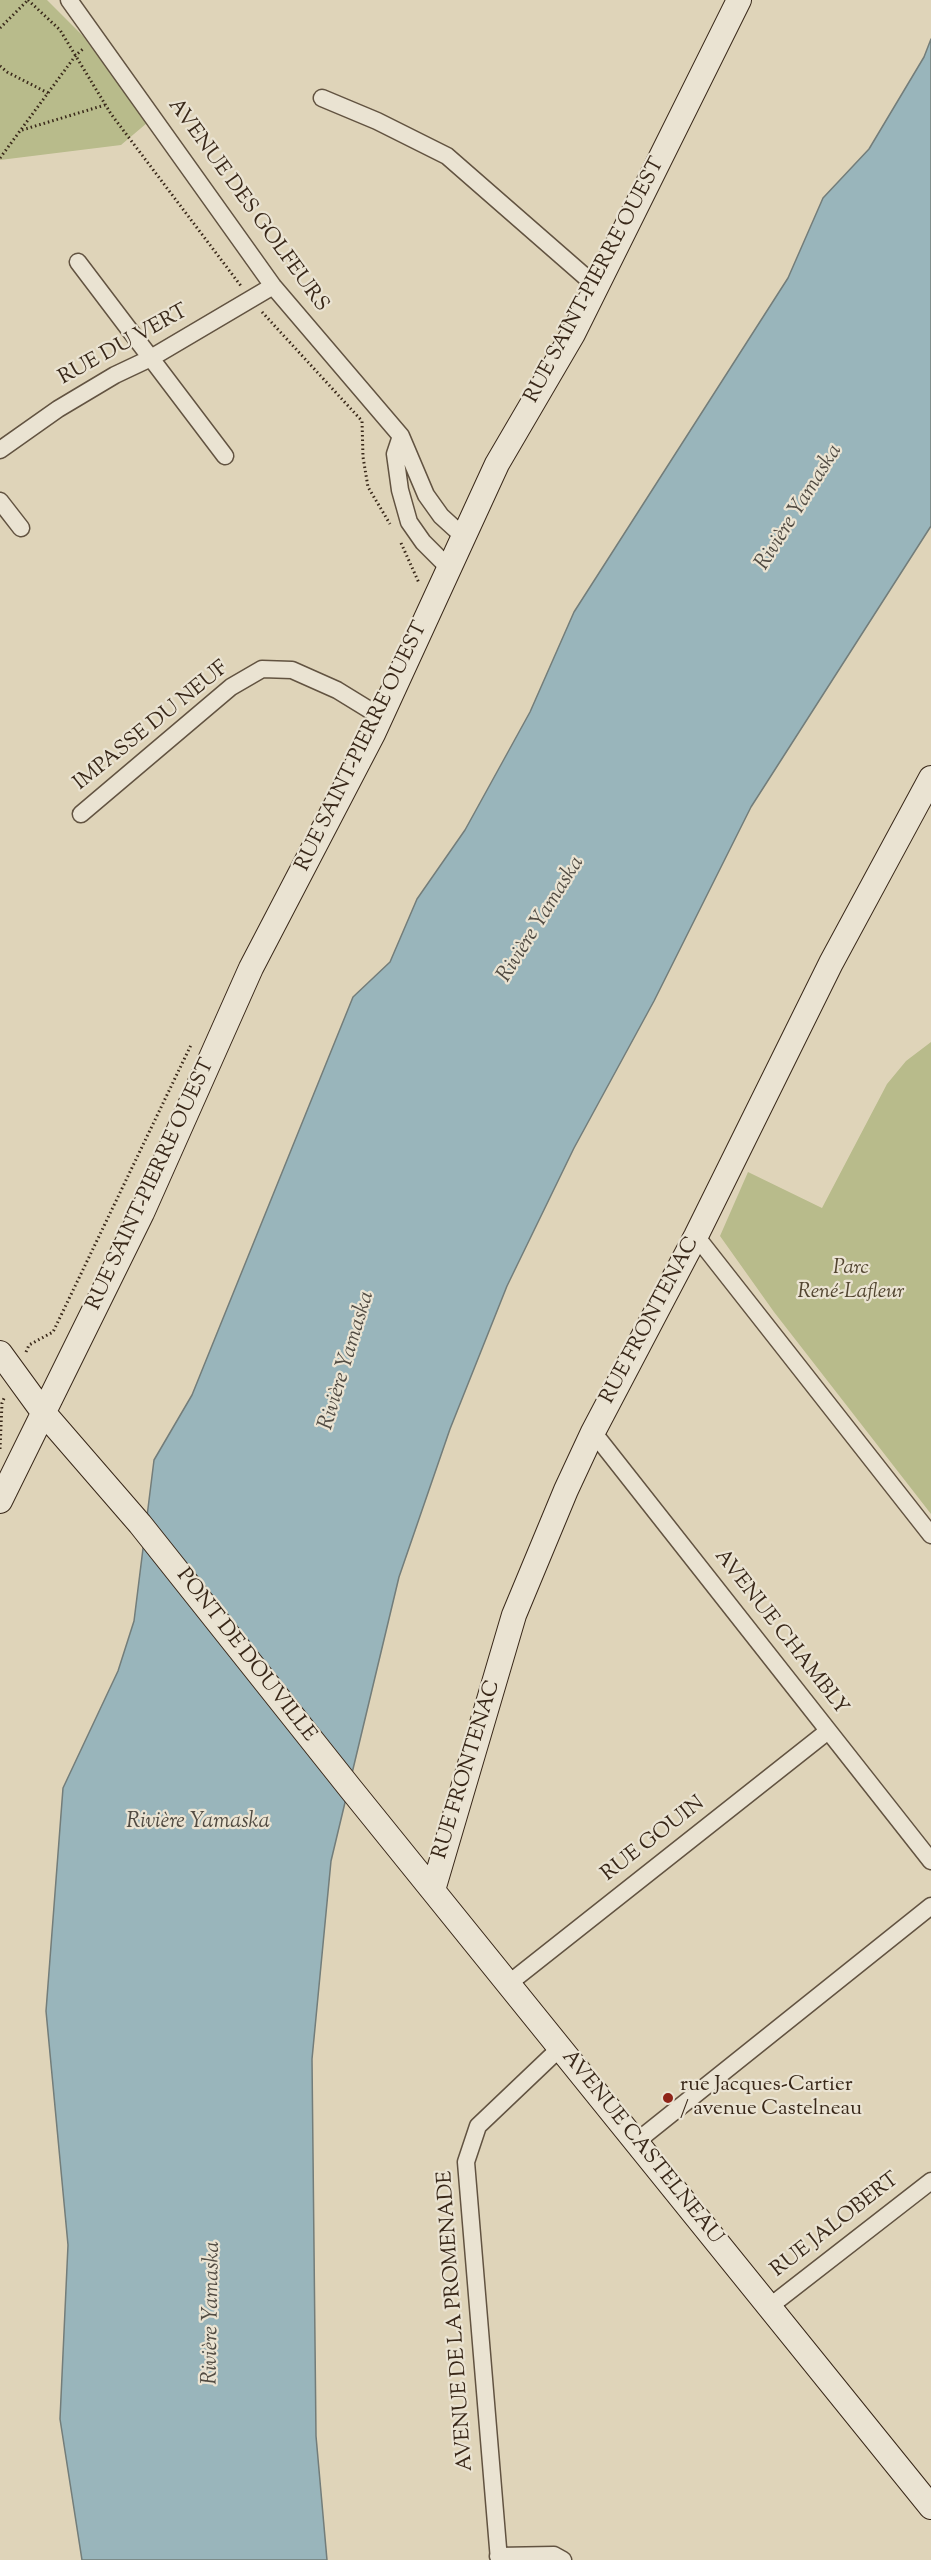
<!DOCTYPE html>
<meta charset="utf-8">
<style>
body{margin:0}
canvas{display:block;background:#dfd4b9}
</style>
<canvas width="931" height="2560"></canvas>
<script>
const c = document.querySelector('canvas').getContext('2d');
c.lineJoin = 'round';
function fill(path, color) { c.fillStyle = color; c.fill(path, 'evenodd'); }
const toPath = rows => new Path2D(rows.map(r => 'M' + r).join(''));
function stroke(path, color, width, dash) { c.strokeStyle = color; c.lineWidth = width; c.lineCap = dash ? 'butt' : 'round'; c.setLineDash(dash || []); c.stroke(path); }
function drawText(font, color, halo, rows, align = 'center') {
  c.font = font + ' "Sorts Mill Goudy",serif'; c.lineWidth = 4.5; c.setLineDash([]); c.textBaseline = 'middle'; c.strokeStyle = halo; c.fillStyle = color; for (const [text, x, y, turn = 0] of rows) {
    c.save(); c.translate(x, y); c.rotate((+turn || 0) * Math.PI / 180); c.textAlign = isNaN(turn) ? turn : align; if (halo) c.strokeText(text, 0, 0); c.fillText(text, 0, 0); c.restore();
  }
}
const green = toPath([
 [0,0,47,0,83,36,147,123,121,145,0,160],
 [931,1042,931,1514,774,1312,720,1236,748,1172,822,1208,887,1084,906,1061]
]);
const water = toPath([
 [931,39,931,526,751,807,654,1001,574,1148,507,1286,450,1429,399,1577,331,1861,312,2059,316,2436,327,2560,82,2560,60,2419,68,2245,46,2011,63,1788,118,1671,134,1621,154,1460,192,1395,353,997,390,962,417,899,465,830,530,712,574,612,788,278,823,198,869,149,924,57,931,39]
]);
const path = toPath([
 [28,0,60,30,111,114,241,286],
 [0,28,28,0],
 [0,66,7,72,48,93],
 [22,130,105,105],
 [0,158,76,55,83,49],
 [262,312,362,421,363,457,368,487,390,524],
 [401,543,419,583],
 [26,1352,29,1345,53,1332,191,1045],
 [0,1449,2,1403,5,1396]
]);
const street = toPath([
 [69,0,273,286,401,436,426,495,441,516,464,537],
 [322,98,377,121,447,156,597,287],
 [78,262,225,456],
 [401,436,395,454,400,490,409,522,423,542,449,568],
 [0,450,58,409,115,375,151,358,273,286],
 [0,501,21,528],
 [81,814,231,687,262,669,292,670,337,690,381,717],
 [696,1236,931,1535],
 [593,1432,931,1861],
 [508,1984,828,1731],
 [636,2142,931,1906],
 [769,2307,931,2181],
 [498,2556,554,2555,563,2560],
 [499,2560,466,2162,478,2126,560,2048]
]);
const secondary = toPath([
 [0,1353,43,1412,140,1524,350,1788,931,2507],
 [0,1501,142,1213,251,968,373,734,497,464,573,334,739,0],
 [433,1890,514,1615,566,1490,593,1432,696,1236,831,963,931,778]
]);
const markers = [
 [668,2098,6,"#8f2418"]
];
const streetNames = [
 ["AVENUE DES GOLFEURS",247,206,54],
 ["RUE SAINT-PIERRE OUEST",596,281,-62],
 ["RUE DU VERT",124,346,-29],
 ["IMPASSE DU NEUF",152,727,-39],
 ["RUE SAINT-PIERRE OUEST",363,747,-64],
 ["RUE SAINT-PIERRE OUEST",152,1185,-65],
 ["RUE FRONTENAC",651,1321,-62],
 ["AVENUE CHAMBLY",780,1633,52],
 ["PONT DE DOUVILLE",245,1656,52],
 ["RUE FRONTENAC",468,1770,-73],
 ["RUE GOUIN",654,1840,-38],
 ["AVENUE CASTELNEAU",641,2148,51],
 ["RUE JALOBERT",836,2226,-38],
 ["AVENUE DE LA PROMENADE",457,2321,-94]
];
const parkNames = [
 ["Parc",851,1269],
 ["René-Lafleur",851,1293]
];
const poiNames = [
 ["rue Jacques-Cartier",680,2086],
 ["/ avenue Castelneau",680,2110]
];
const waterNames = [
 ["Rivière Yamaska",800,508,-58],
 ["Rivière Yamaska",542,920,-58],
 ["Rivière Yamaska",348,1361,-73],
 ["Rivière Yamaska",198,1823],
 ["Rivière Yamaska",213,2313,-89]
];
fill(green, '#b8bb8b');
fill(water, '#99b5bb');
stroke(water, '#737d7a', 1.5);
stroke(street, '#625341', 19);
stroke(secondary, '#392819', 26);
stroke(path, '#392819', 3, [1.5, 3]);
stroke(street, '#eae3d2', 16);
stroke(secondary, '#eae3d2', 24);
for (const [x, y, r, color] of markers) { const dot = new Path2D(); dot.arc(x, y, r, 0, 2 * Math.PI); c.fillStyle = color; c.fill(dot); stroke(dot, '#eae3d2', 2); }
drawText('21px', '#392819', '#eae3d2', streetNames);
drawText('italic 21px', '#524530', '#eae3d2', parkNames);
drawText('21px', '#392819', '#eae3d2', poiNames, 'left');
drawText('italic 22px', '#514b42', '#eae3d2', waterNames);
</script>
